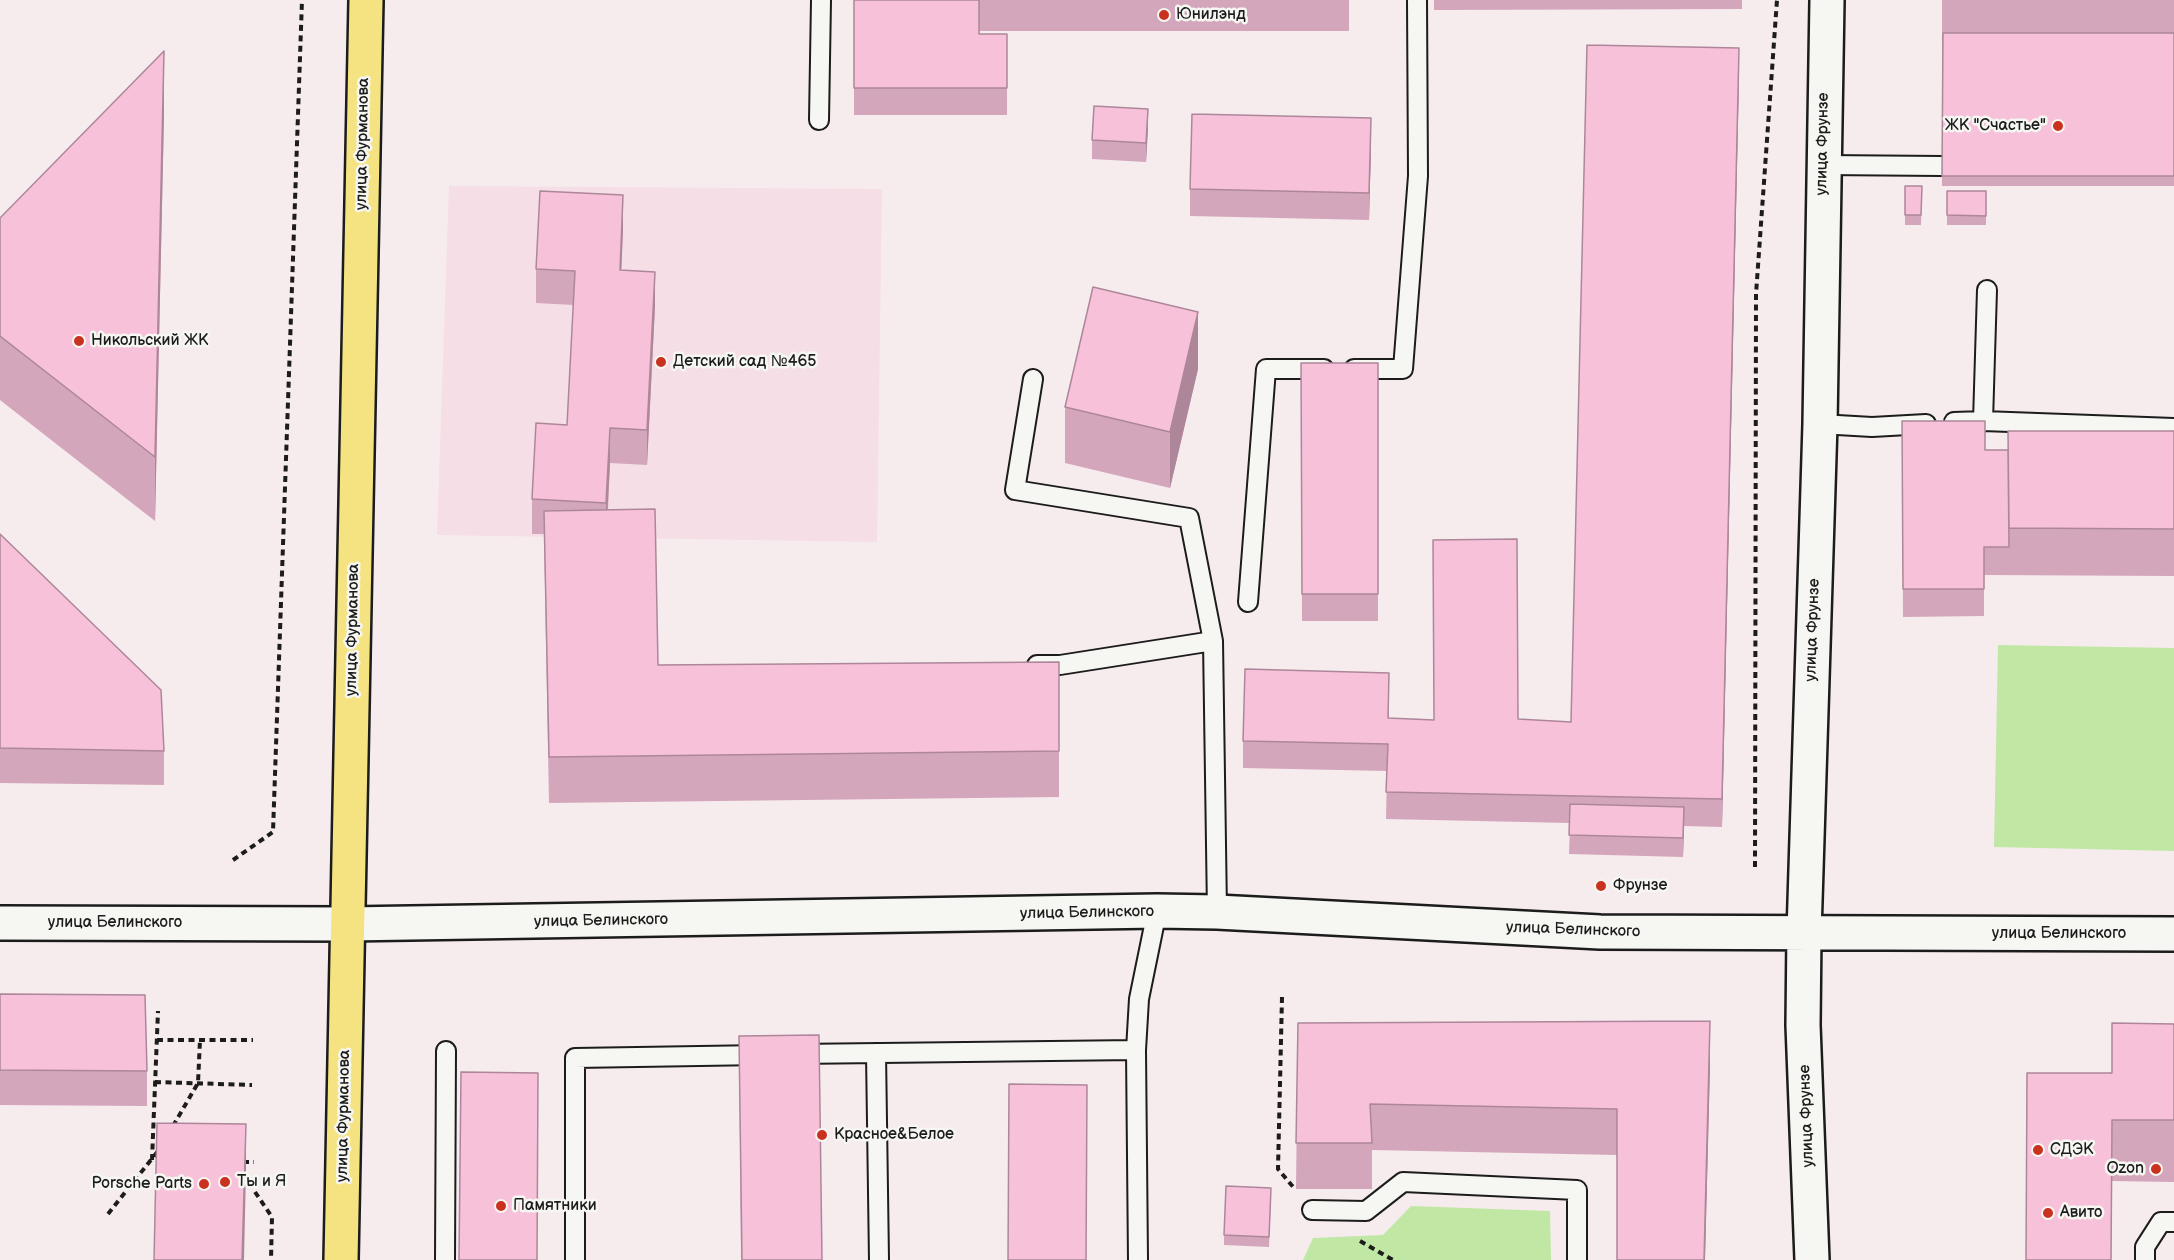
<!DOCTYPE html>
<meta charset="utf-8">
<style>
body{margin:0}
canvas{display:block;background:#f6ebed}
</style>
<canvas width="2174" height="1260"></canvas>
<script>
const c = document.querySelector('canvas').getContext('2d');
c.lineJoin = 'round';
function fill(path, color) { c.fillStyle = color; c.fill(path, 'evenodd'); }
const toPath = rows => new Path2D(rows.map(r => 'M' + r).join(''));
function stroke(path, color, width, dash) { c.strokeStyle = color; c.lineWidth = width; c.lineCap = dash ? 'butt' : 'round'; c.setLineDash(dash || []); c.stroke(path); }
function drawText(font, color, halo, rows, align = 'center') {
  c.font = font + ' "Balsamiq Sans",sans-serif'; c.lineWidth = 5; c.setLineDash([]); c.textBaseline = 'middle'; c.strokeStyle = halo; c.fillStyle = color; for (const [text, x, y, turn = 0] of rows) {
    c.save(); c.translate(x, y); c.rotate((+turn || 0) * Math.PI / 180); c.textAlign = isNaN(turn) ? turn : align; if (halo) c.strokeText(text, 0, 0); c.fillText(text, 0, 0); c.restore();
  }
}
const built = toPath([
 [449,186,882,189,877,542,437,535]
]);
const green = toPath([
 [1998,645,2174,648,2174,851,1994,847],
 [1411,1206,1550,1211,1551,1260,1303,1260,1313,1238,1383,1235]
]);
const path = toPath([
 [233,860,273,832,302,0],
 [1755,867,1756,294,1777,0],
 [1282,997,1278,1169,1294,1188],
 [157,1040,253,1040],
 [155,1082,252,1085],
 [173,1126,198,1083,200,1040],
 [152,1160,158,1011],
 [243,1162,254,1162],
 [255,1192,272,1217,271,1260],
 [108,1214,158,1151],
 [1360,1241,1393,1260]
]);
const lane = toPath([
 [819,120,821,0],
 [1823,165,1942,166],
 [1354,369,1403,369,1418,176,1417,0],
 [1033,379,1015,490,1189,518,1213,641,1217,912],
 [1983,421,1987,290],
 [1954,422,1983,421,2174,428],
 [1820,424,1872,427,1926,424],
 [1248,602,1266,369,1324,369],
 [1037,665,1060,665,1213,641],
 [1136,1050,1138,1260],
 [876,1053,879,1260],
 [795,1054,1136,1050,1139,999,1157,911],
 [1312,1210,1366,1211,1403,1182,1577,1190,1577,1260],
 [445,1260,446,1051],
 [575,1260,575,1058,762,1055],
 [2145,1260,2145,1247,2161,1222,2174,1222]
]);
const street = toPath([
 [1804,933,1820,424,1827,0]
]);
const secondary = toPath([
 [0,923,348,924,1157,911,1217,912,1600,932,2174,934],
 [1804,933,1803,1025,1812,1260]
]);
const primary = toPath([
 [341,1260,366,0]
]);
const wall = toPath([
 [854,0,1349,0,1349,31,979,31,979,34,1007,34,1007,115,854,115],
 [1434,0,1742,0,1742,9,1434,10],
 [1942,0,2174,0,2174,186,1942,186],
 [1739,76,1722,827,1684,826,1683,857,1569,854,1570,823,1386,819,1387,771,1243,768,1243,741,1389,700,1389,718,1434,720,1518,719,1571,722],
 [164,115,155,521,0,400,0,218],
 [1148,128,1146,162,1092,159,1092,140],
 [1371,145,1369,220,1190,216,1190,189],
 [1905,186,1922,186,1921,225,1905,225],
 [1947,191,1986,191,1986,225,1947,225],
 [623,230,621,270,655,306,647,465,610,463,608,510,658,665,1059,662,1059,797,549,803,544,534,532,534,532,499,567,425,574,305,536,303,536,269],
 [1301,363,1378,363,1378,621,1302,621],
 [1198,369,1170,488,1065,463,1065,407],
 [1902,421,1985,450,2008,450,2174,431,2174,576,1984,575,1984,616,1903,617],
 [0,534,164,751,164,785,0,783],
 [0,994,147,1071,147,1106,0,1105],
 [1298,1023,1710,1067,1705,1260,1617,1260,1617,1155,1372,1150,1372,1189,1296,1189],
 [2174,1024,2174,1182,2112,1181,2111,1260,2026,1260,2112,1073],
 [739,1036,822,1260,741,1260],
 [1271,1198,1269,1247,1224,1245,1224,1235]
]);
const shadedWall = toPath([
 [1739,48,1739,76,1722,827,1722,799],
 [164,51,164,115,155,521,155,457],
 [1148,109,1148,128,1146,162,1146,143],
 [1371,118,1371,145,1369,220,1369,193],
 [623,195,623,230,620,305,620,270],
 [655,272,655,306,647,465,647,430],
 [1198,312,1198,369,1170,488,1170,432],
 [610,428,610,463,606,538,606,503],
 [1684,807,1684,826,1683,857,1683,838],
 [1710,1021,1710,1067,1705,1260,1704,1260],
 [246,1124,246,1170,244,1260,242,1260]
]);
const building = toPath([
 [854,0,979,0,979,34,1007,34,1007,88,854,88,854,0],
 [1943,33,2174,33,2174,176,1942,176,1943,33],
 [1587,45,1739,48,1722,799,1386,792,1388,744,1243,741,1245,669,1389,673,1388,718,1434,720,1433,540,1517,539,1518,719,1571,722,1587,45],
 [164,51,155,457,0,336,0,218,164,51],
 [1094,106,1148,109,1146,143,1092,140,1094,106],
 [1192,114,1371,118,1369,193,1190,189,1192,114],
 [1905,186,1922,186,1921,215,1905,215,1905,186],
 [540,191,623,195,620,270,655,272,647,430,610,428,606,503,532,499,536,423,567,425,575,271,536,269,540,191],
 [1947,191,1986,191,1986,216,1947,215,1947,191],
 [1093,287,1198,312,1170,432,1065,407,1093,287],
 [1301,363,1378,363,1378,594,1302,594,1301,363],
 [1902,421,1985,421,1985,450,2008,450,2009,547,1984,547,1984,589,1903,589,1902,421],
 [2008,431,2174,431,2174,529,2009,528,2008,431],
 [655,509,658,665,1059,662,1059,751,549,757,544,511,655,509],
 [0,534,161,690,164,751,0,748,0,534],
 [1570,804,1684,807,1683,838,1569,835,1570,804],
 [0,994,145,995,147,1071,0,1070,0,994],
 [1710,1021,1704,1260,1617,1260,1617,1109,1370,1104,1372,1143,1296,1143,1298,1023,1710,1021],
 [2112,1023,2174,1024,2174,1120,2112,1120,2111,1260,2026,1260,2027,1073,2112,1073,2112,1023],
 [819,1035,822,1260,742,1260,739,1036,819,1035],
 [461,1072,538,1073,537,1260,459,1260,461,1072],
 [1009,1084,1087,1085,1086,1260,1008,1260,1009,1084],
 [157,1123,246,1124,242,1260,154,1260,157,1123],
 [1226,1186,1271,1188,1269,1237,1224,1235,1226,1186]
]);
const markers = [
 [1164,15,6,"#c8321e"],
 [2058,126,6,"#c8321e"],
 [79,341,6,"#c8321e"],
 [661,362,6,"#c8321e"],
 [1601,886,6,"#c8321e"],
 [822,1135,6,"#c8321e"],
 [2038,1150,6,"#c8321e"],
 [2156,1169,6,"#c8321e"],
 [225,1182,6,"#c8321e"],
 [204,1184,6,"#c8321e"],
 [501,1206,6,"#c8321e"],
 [2048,1213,6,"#c8321e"]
];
const poiNames = [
 ["Юнилэнд",1176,15],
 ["ЖК \"Счастье\"",2046,126,"right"],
 ["Никольский ЖК",91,341],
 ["Детский сад №465",673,362],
 ["Фрунзе",1613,886],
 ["Красное&Белое",834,1135],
 ["СДЭК",2050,1150],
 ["Ozon",2144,1169,"right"],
 ["Ты и Я",237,1182],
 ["Porsche Parts",192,1184,"right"],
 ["Памятники",513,1206],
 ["Авито",2060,1213]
];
const streetNames = [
 ["улица Фурманова",363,144,-89],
 ["улица Фрунзе",1823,144,-89],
 ["улица Фурманова",353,630,-89],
 ["улица Фрунзе",1813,630,-88],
 ["улица Белинского",1087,913,-1],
 ["улица Белинского",601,921,-1],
 ["улица Белинского",115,923],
 ["улица Белинского",1573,930,2],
 ["улица Белинского",2059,934],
 ["улица Фурманова",344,1116,-89],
 ["улица Фрунзе",1807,1116,-92]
];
fill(built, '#f6dee7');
fill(green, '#c0e8a4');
stroke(lane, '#1c1c1c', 22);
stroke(street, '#1c1c1c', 38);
stroke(secondary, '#1c1c1c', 38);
stroke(primary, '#1c1c1c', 38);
stroke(path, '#1c1c1c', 4, [6, 4.5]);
stroke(lane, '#f6f6f2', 18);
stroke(street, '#f6f6f2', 33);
stroke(secondary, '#f6f6f2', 33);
stroke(primary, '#f5e382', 33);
fill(wall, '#d4a6bb');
fill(shadedWall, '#ad8799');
fill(building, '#f7c1da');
stroke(building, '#ad8799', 1.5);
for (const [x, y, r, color] of markers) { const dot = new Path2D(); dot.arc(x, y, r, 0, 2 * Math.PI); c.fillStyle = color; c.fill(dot); stroke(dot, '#f6f6f2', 2); }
drawText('16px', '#1c1c1c', '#f6f6f2', poiNames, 'left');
drawText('16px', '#1c1c1c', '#f6f6f2', streetNames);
</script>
